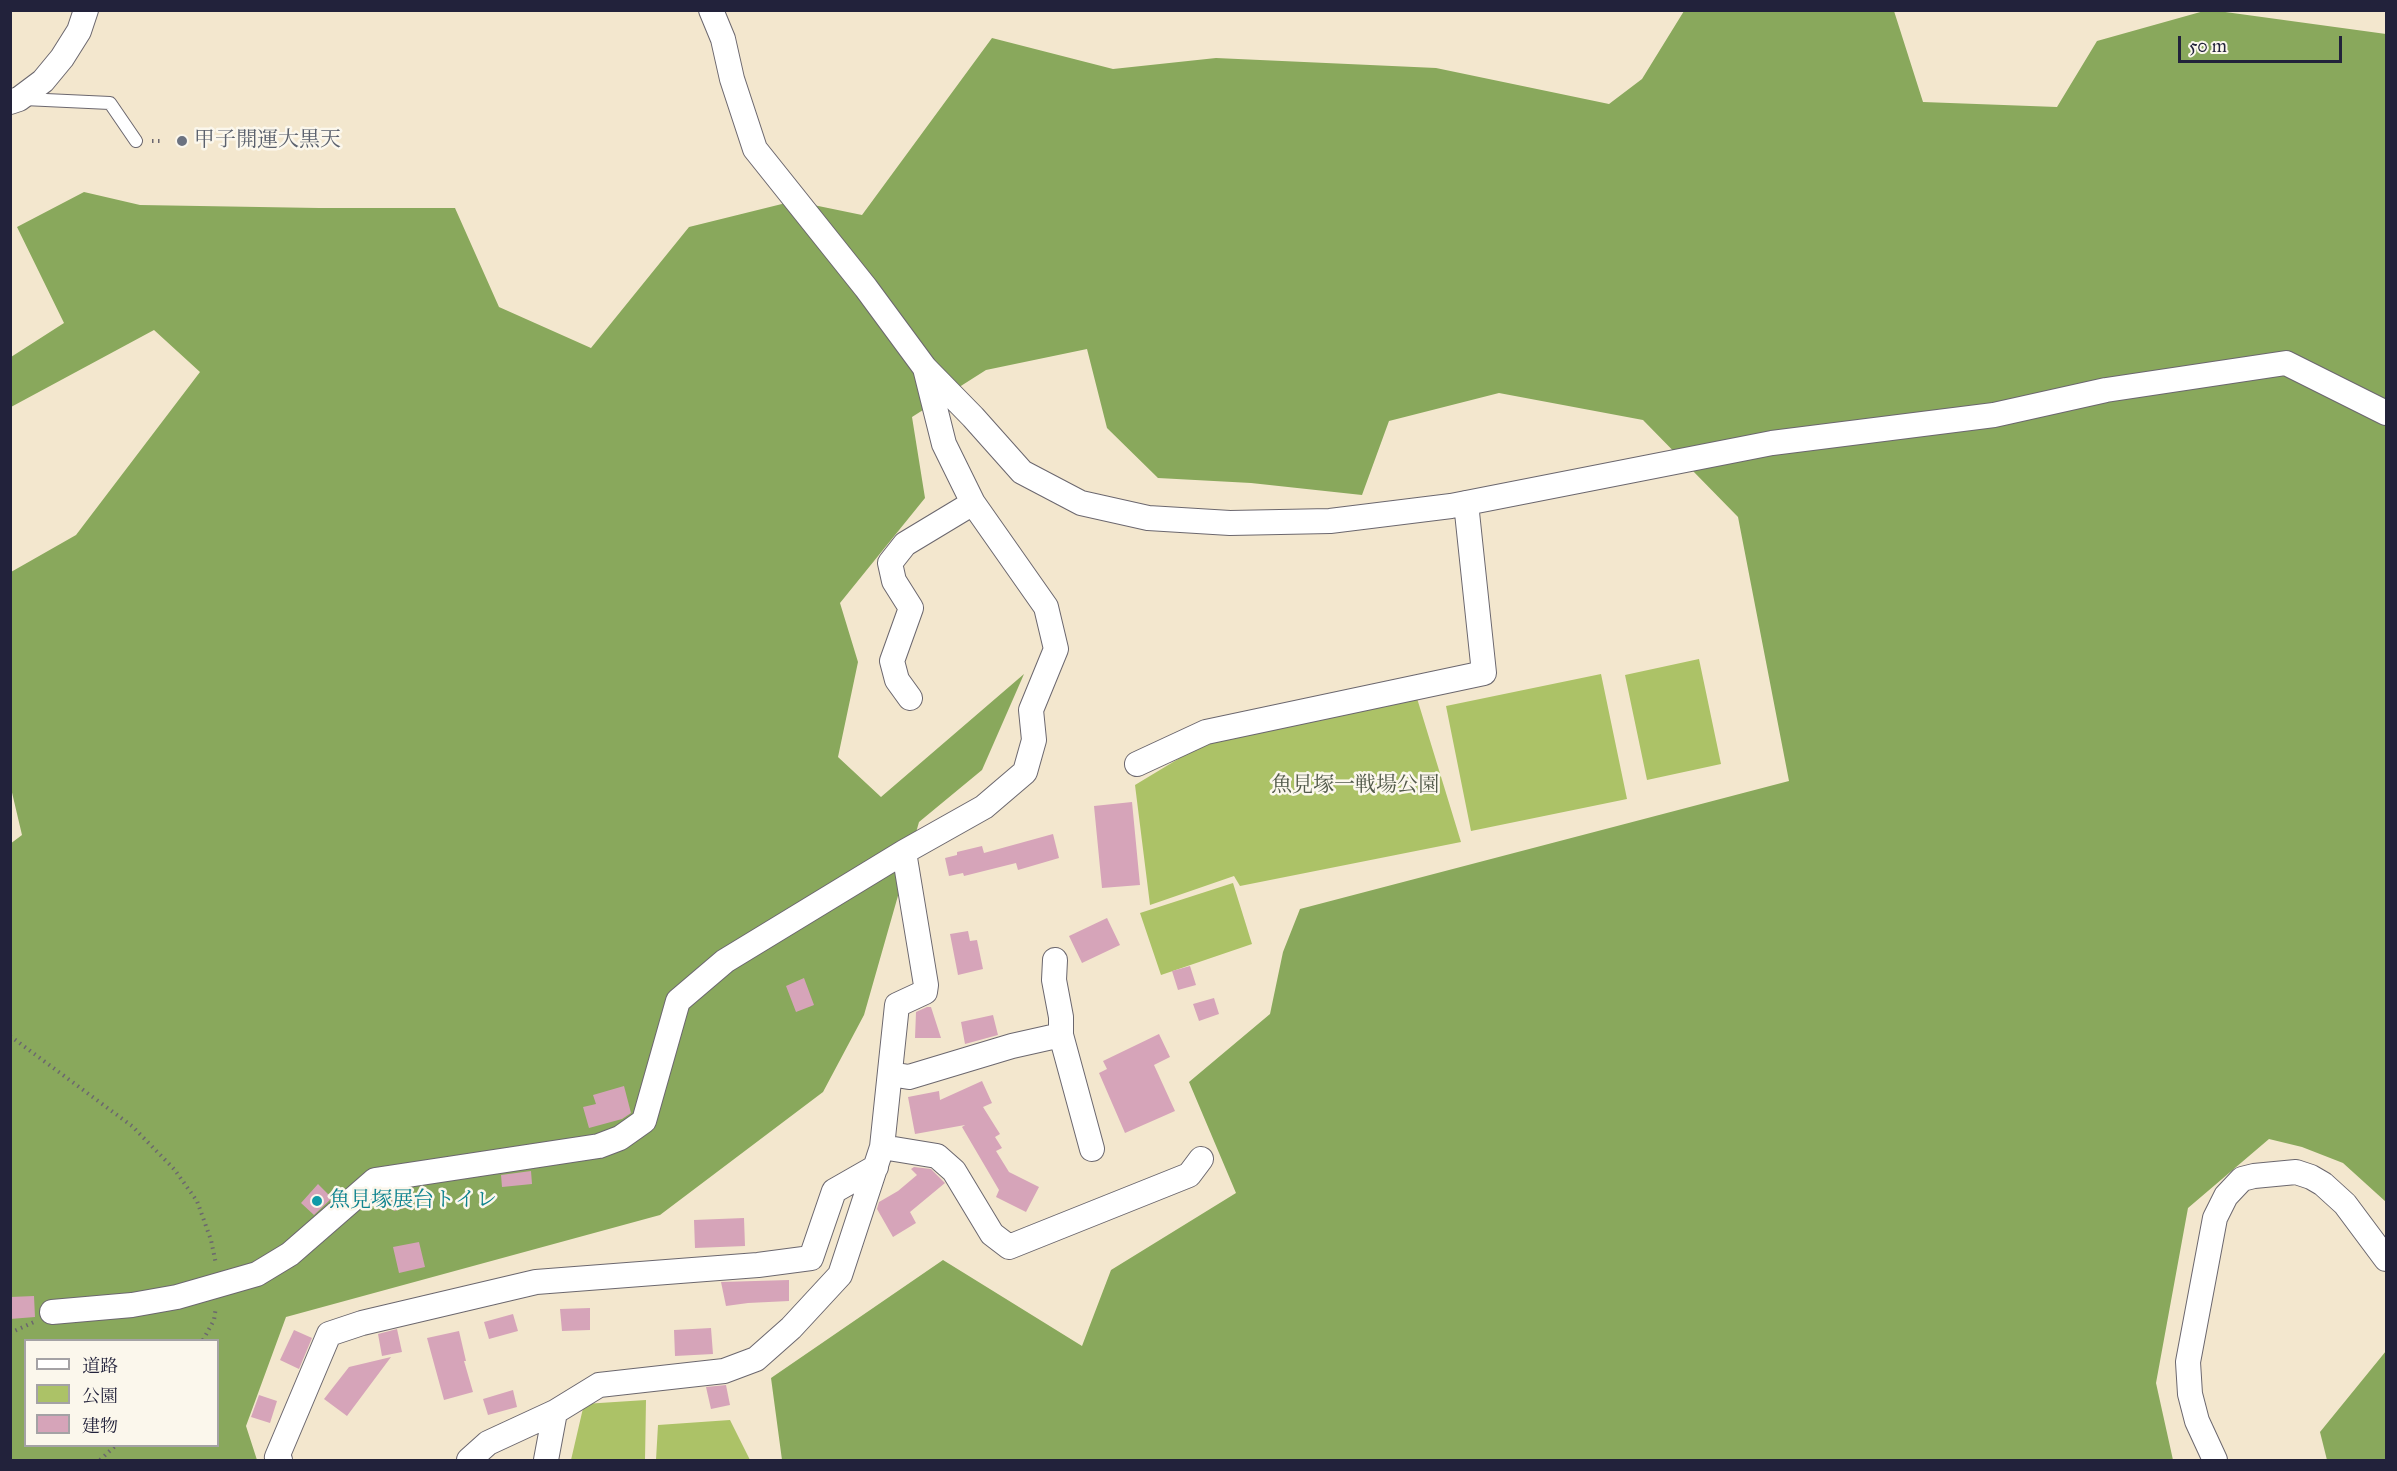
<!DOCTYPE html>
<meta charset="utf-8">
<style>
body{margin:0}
#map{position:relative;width:2397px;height:1471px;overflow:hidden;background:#f3e7ce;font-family:"IM FELL Great Primer","Noto Serif JP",serif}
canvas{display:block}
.frame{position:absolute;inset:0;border:12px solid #22223b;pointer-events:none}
.legend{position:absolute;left:24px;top:1339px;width:195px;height:108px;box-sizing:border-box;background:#fbf7ec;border:2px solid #a4a2a5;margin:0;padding:8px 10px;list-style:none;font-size:18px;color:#22223b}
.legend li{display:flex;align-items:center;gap:12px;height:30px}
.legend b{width:30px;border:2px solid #a4a2a5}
.scale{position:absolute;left:2178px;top:36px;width:164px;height:27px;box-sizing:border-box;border:3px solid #22223b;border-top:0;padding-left:8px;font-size:18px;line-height:21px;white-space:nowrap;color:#22223b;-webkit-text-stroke:4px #fbf7ec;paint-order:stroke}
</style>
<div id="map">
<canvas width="2397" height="1471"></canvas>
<div class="frame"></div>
<ul class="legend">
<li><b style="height:8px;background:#fff"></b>道路</li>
<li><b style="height:16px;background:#acc267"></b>公園</li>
<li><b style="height:16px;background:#d6a4b9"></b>建物</li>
</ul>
<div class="scale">50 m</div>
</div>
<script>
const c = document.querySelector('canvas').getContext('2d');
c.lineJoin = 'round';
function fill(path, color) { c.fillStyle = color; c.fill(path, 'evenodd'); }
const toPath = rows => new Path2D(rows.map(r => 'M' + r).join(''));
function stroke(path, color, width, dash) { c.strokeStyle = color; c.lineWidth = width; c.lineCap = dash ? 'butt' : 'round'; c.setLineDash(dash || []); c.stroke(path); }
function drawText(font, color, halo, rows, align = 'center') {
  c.font = font + ' "IM FELL Great Primer","Noto Serif JP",serif'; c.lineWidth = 5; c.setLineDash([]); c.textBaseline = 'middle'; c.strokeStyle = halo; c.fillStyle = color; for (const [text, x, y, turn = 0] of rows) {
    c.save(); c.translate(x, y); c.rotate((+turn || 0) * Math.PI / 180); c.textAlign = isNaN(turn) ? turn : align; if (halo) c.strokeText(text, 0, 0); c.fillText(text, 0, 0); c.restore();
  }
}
const green = toPath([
 [1699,659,1721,764,1647,780,1625,675],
 [1601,674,1627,799,1471,831,1446,706],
 [1416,695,1461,842,1240,886,1234,876,1150,905,1135,785,1208,741],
 [1233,883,1252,944,1161,975,1140,913],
 [646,1400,645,1460,571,1460,584,1404],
 [730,1420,750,1460,656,1460,658,1425]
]);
const forest = toPath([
 [1684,11,1894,11,1923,102,2057,107,2097,41,2204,11,2218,11,2386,34,2386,1202,2343,1163,2302,1147,2269,1139,2188,1208,2156,1383,2173,1460,782,1460,771,1378,943,1260,1082,1346,1111,1270,1236,1193,1189,1082,1270,1014,1283,952,1300,909,1789,781,1738,517,1643,420,1499,393,1389,421,1362,495,1251,483,1158,478,1107,428,1087,349,986,370,912,417,925,498,840,603,858,662,838,757,881,797,1024,674,982,770,919,822,864,1015,823,1092,660,1215,286,1317,246,1426,257,1460,11,1460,10,844,22,835,10,784,11,572,76,535,200,372,154,330,11,407,11,357,64,323,17,227,84,192,140,205,319,208,455,208,499,307,591,348,689,227,794,201,862,215,992,38,1113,69,1216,58,1436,68,1609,104,1642,79],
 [26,1340,218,1340,218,1446,26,1446],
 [2386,1351,2386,1460,2327,1460,2320,1432]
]);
const building = toPath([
 [1132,802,1140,885,1102,888,1094,806],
 [1053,834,1059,858,1018,870,1016,863,964,876,963,873,949,876,945,858,957,855,957,852,982,846,984,853],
 [1107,918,1120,945,1082,963,1069,936],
 [968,931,970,941,977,940,983,969,958,975,950,934],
 [1190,966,1196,985,1178,990,1172,971],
 [804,978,814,1005,796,1012,786,986],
 [1214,998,1219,1014,1199,1021,1193,1004],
 [927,1007,931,1007,941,1038,915,1038,916,1012],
 [993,1015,998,1035,965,1044,961,1022],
 [1159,1034,1170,1057,1154,1065,1175,1111,1125,1133,1099,1073,1107,1069,1103,1061],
 [982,1081,992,1103,983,1107,1000,1134,995,1137,1002,1148,996,1151,1009,1172,1039,1187,1026,1212,996,1197,999,1190,962,1127,965,1125,915,1134,908,1097,939,1091,940,1100],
 [624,1086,631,1113,622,1119,589,1128,583,1107,596,1104,593,1095],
 [914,1167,931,1169,945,1183,910,1212,916,1223,893,1237,877,1209,879,1202,898,1191,917,1175,911,1169],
 [531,1171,532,1184,502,1187,501,1175],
 [318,1184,332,1198,314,1215,301,1203],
 [407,1190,411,1206,394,1211,390,1193],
 [744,1218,745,1246,695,1248,694,1220],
 [419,1242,425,1267,399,1273,393,1247],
 [789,1280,789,1301,748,1303,726,1306,721,1282],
 [34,1296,35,1317,10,1319,10,1297],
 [590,1308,590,1330,562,1331,560,1309],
 [513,1314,518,1331,489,1339,484,1322],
 [711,1328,713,1354,675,1356,674,1330],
 [397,1329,402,1352,382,1356,378,1334],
 [294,1330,312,1338,299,1369,280,1360],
 [459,1331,466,1361,464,1361,473,1392,444,1400,427,1338],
 [391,1357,347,1416,324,1399,349,1367],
 [726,1385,730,1405,711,1409,706,1387],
 [513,1390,517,1407,488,1415,483,1399],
 [259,1395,277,1401,270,1423,251,1417]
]);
const path = toPath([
 [152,141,163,141],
 [10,1036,132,1126,174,1169,197,1201,211,1240,216,1264],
 [10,1333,34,1322],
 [203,1340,214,1320,216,1307],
 [100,1460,115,1446]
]);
const lane = toPath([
 [24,99,110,103,136,141]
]);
const street = toPath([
 [711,10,723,39,732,79,755,149,866,288,925,368,973,417,1022,472,1081,503,1148,518,1230,523,1330,521,1451,506,1772,443,1994,415,2106,390,2286,363,2386,413],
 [10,102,19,99,43,81,62,58,79,31,86,10],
 [910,698,897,680,892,661,911,608,894,581,890,563,905,544,973,503],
 [1137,764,1206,732,1484,673,1466,503],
 [1055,960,1054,980,1061,1017,1061,1035],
 [890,1074,909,1077,1012,1046,1061,1035,1092,1149],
 [882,1147,937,1156,954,1171,992,1234,1009,1247,1189,1175,1201,1159],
 [52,1312,132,1305,177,1297,257,1274,290,1254,375,1180,599,1146,620,1138,644,1121,678,1001,725,961,904,852,984,807,1025,772,1034,740,1031,710,1056,649,1046,607,973,503,944,444,925,368],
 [280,1460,277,1457,329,1334,362,1323,536,1282,758,1265,811,1258,834,1191,876,1167],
 [469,1460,488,1443,555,1412],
 [546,1460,555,1412,599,1385,724,1371,756,1359,791,1328,840,1275,882,1147,897,1005,925,992,926,985,904,852],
 [2215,1460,2197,1421,2190,1394,2188,1362,2215,1218,2226,1196,2242,1179,2254,1176,2296,1172,2311,1177,2323,1184,2345,1204,2386,1259]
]);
const markers = [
 [182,141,6,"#6b7280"],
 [317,1201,6,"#0f9aa8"]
];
const worshipNames = [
 ["甲子開運大黒天",194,141]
];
const parkNames = [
 ["魚見塚一戦場公園",1355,786]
];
const cultureNames = [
 ["魚見塚展台トイレ",329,1201]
];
fill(green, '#acc267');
fill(forest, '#89a85c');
fill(building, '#d6a4b9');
stroke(lane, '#6b676e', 14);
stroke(street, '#6b676e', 26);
stroke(path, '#6b676e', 4, [1.5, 4.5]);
stroke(lane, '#fff', 12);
stroke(street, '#fff', 24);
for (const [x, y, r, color] of markers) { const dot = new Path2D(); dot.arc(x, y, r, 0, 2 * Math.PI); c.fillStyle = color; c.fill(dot); stroke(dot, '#fbf7ec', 2); }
drawText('21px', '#5b616d', '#fbf7ec', worshipNames, 'left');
drawText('21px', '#525a4a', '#fbf7ec', parkNames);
drawText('21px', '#0d838f', '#fbf7ec', cultureNames, 'left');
</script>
